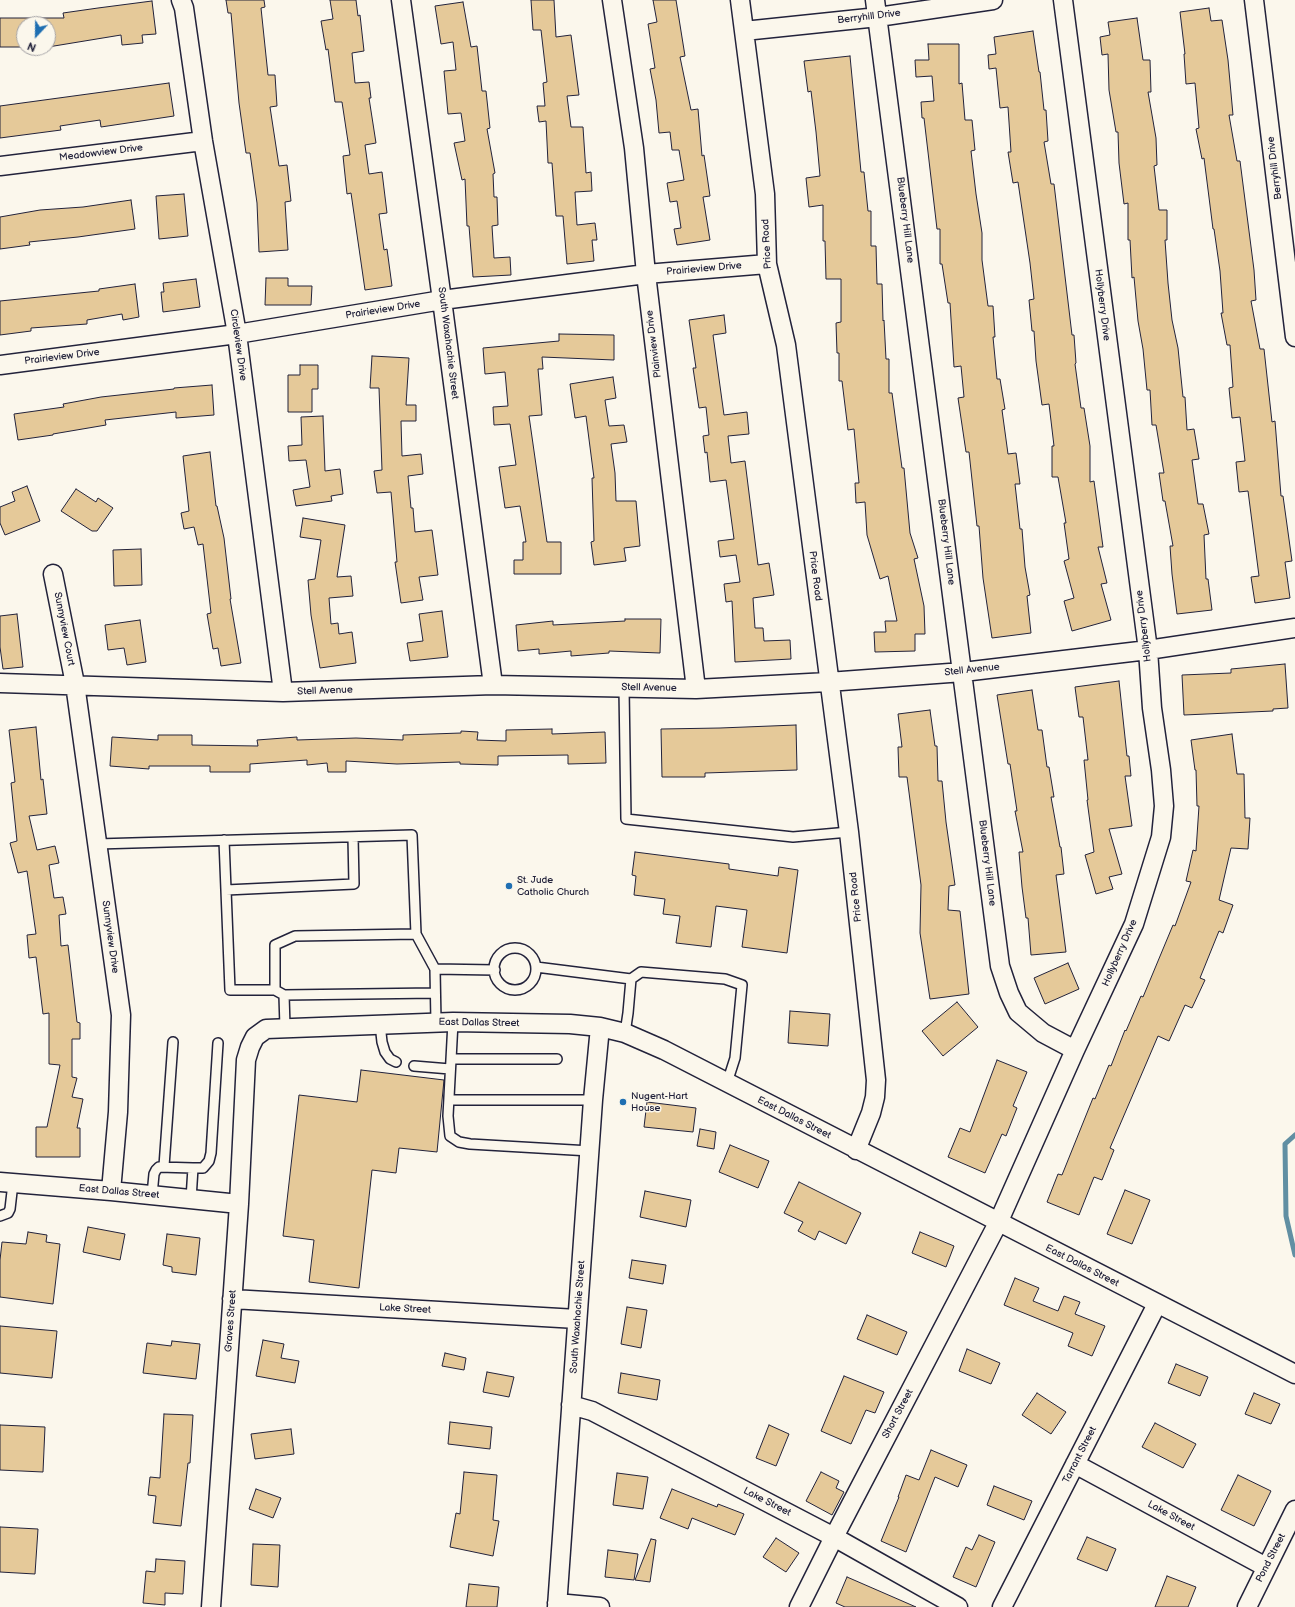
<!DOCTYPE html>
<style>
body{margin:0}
#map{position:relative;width:1295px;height:1607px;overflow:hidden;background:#fbf7ec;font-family:"Balsamiq Sans",sans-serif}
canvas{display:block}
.north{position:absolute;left:16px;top:16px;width:40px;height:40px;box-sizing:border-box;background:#fbf7ec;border:1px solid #a4a2a5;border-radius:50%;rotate:202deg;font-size:11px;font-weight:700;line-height:16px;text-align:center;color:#22223b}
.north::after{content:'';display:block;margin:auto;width:14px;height:18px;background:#1f6fb2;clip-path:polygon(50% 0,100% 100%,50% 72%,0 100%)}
</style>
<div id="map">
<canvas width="1295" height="1607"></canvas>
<div class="north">N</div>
</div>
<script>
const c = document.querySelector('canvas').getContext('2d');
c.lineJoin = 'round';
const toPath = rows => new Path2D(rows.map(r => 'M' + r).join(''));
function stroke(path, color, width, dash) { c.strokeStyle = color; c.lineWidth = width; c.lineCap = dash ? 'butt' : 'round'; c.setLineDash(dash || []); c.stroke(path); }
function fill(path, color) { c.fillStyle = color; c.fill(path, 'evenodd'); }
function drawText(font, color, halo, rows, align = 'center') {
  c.font = font + ' "Balsamiq Sans",sans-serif'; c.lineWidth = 3; c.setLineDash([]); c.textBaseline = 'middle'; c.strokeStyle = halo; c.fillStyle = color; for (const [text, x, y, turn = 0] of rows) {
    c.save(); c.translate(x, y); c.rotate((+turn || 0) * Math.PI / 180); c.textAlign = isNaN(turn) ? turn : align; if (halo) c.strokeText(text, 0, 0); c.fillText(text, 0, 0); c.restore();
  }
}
const stream = toPath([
 [1295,1135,1285,1144,1286,1216,1295,1255]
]);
const building = toPath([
 [226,0,264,0,265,7,261,8,268,75,275,75,277,106,270,107,279,166,287,165,291,201,285,202,288,250,259,252,257,203,250,153,246,153,239,103,231,13,228,13,226,0],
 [330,0,356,0,358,16,360,15,364,51,352,53,355,83,369,82,371,98,369,98,376,143,365,145,369,174,382,172,387,213,379,214,384,250,387,249,392,286,365,290,351,193,347,194,343,156,350,155,342,102,335,102,328,49,326,50,321,21,333,19,330,0],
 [531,0,554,0,556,37,571,35,579,95,567,96,571,127,583,127,586,173,591,172,592,191,575,192,577,225,595,223,597,240,592,240,594,261,567,264,563,216,556,216,552,163,548,163,546,121,539,122,537,106,545,106,543,83,547,82,541,30,533,30,531,0],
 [653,0,676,0,685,56,680,57,691,110,698,109,702,156,704,155,710,196,703,197,710,240,677,245,674,229,681,228,677,201,670,202,667,183,684,180,679,150,672,150,670,132,659,133,656,100,650,69,655,68,648,24,657,22,653,0],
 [152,1,156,34,142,35,143,43,122,45,121,35,48,47,48,24,24,24,24,47,0,47,0,18,64,18,63,13,98,8,152,1],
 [463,2,471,47,477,46,482,91,486,91,490,128,487,129,495,173,493,174,494,197,497,197,498,225,492,226,494,258,510,257,511,275,473,277,469,226,467,226,465,179,462,180,454,143,465,141,461,113,448,114,444,71,456,70,453,42,441,44,435,6,463,2],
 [1209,8,1211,21,1222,20,1228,60,1233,115,1229,115,1237,161,1240,161,1254,270,1256,300,1251,301,1260,349,1264,349,1272,422,1275,421,1281,496,1283,496,1292,561,1285,562,1290,598,1255,603,1251,577,1259,576,1248,491,1239,492,1236,462,1245,461,1240,417,1232,418,1229,388,1233,387,1230,345,1227,345,1221,313,1223,313,1220,271,1214,229,1213,229,1204,158,1202,159,1196,129,1199,128,1195,83,1186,84,1184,54,1185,54,1180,12,1209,8],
 [1137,18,1143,60,1150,60,1151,92,1148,92,1156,138,1157,165,1154,166,1159,210,1167,210,1167,240,1165,240,1168,283,1172,320,1178,348,1183,397,1185,397,1187,430,1194,429,1199,459,1192,460,1198,504,1203,504,1209,534,1204,535,1206,579,1208,579,1212,610,1177,614,1172,574,1170,546,1173,546,1165,501,1163,501,1159,473,1164,473,1156,425,1152,425,1150,390,1147,390,1143,349,1138,321,1134,277,1132,278,1130,240,1128,240,1128,203,1124,204,1119,163,1118,132,1116,132,1109,90,1108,54,1102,55,1100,37,1110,35,1108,22,1137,18],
 [1033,31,1039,72,1040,72,1044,110,1046,110,1048,141,1044,142,1051,184,1054,184,1072,335,1074,335,1076,363,1075,364,1081,408,1084,408,1090,446,1090,482,1094,481,1103,547,1098,547,1107,583,1101,584,1111,620,1072,631,1064,601,1074,598,1064,561,1069,559,1064,523,1066,523,1058,477,1052,477,1052,446,1054,446,1049,404,1042,405,1036,361,1034,331,1032,331,1029,300,1034,299,1030,263,1018,182,1013,183,1008,152,1011,152,1008,107,1000,108,996,68,989,69,988,55,996,54,994,37,1033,31],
 [928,44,959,44,959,84,962,83,965,120,972,120,975,150,971,151,976,194,982,233,982,260,988,306,993,306,995,337,993,337,997,379,1000,379,1005,409,1002,410,1008,454,1016,453,1020,484,1015,484,1020,529,1022,529,1025,567,1030,595,1027,596,1031,633,992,638,983,578,979,526,977,526,969,452,966,452,958,398,964,397,961,366,954,367,950,303,948,303,942,264,940,264,940,229,937,229,924,118,922,118,921,102,934,101,932,76,916,77,915,60,929,60,928,44],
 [850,56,861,172,864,172,868,211,871,211,871,246,876,246,877,284,882,284,883,321,884,320,886,359,889,359,889,393,892,393,902,468,904,468,910,533,918,558,914,559,924,606,925,634,915,634,915,651,875,652,874,632,886,632,885,621,897,621,888,576,880,579,867,535,865,502,856,503,855,483,859,483,854,429,848,430,842,381,839,381,839,353,837,353,836,323,841,322,841,279,826,279,825,241,823,241,823,205,809,207,806,178,820,176,816,132,811,91,808,92,804,61,850,56],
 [169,83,174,116,101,127,100,120,60,126,61,130,0,138,0,106,169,83],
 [184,194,188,236,159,239,156,196,184,194],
 [131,200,135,229,78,237,29,242,30,245,0,249,0,217,40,210,83,207,131,200],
 [266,278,288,278,288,286,312,286,311,305,265,305,266,278],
 [196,279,200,307,163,312,161,292,164,292,163,283,196,279],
 [135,284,139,317,123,320,122,314,87,320,87,324,31,328,31,331,0,335,0,301,99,291,99,289,135,284],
 [724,315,726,333,713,335,724,415,747,412,749,434,728,436,731,463,745,461,758,565,769,563,774,595,753,598,755,628,763,628,764,641,790,640,791,659,735,662,732,601,726,602,724,584,740,582,736,555,720,557,718,541,734,539,726,480,710,482,707,452,705,453,703,436,709,435,706,407,699,408,693,368,696,368,689,320,724,315],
 [559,334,614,335,614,360,542,357,543,369,538,369,542,415,529,416,547,542,561,542,561,574,514,574,514,560,523,560,523,542,526,542,520,506,505,508,499,467,516,465,510,424,494,425,493,407,508,406,505,372,485,374,483,348,559,341,559,334],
 [372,356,409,358,406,405,416,405,416,421,401,421,402,456,421,454,423,474,408,476,411,508,413,508,415,532,432,530,438,575,419,577,423,600,401,603,395,562,397,562,391,492,377,493,374,471,382,470,379,388,370,388,372,356],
 [300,365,318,365,318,389,312,389,312,412,288,412,288,375,300,375,300,365],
 [613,377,616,398,605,400,609,426,624,425,627,442,611,444,615,473,616,501,636,501,640,546,624,548,626,561,594,565,591,542,594,541,592,478,594,478,586,416,575,418,570,384,613,377],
 [212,385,214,415,176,418,176,412,105,420,106,425,53,434,53,435,18,440,14,414,64,407,63,404,101,397,174,389,174,388,212,385],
 [323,416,325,471,340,469,343,494,331,496,332,501,296,506,293,490,310,487,306,460,289,461,288,446,302,445,301,417,323,416],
 [210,452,216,506,217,506,224,538,231,599,230,599,241,663,221,666,218,648,213,649,207,614,211,613,203,544,198,545,194,527,184,529,181,513,189,511,183,456,210,452],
 [27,486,40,521,5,535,0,523,0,507,15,501,12,492,27,486],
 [76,489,96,502,98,498,113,508,97,531,92,531,61,511,76,489],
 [303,518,345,525,337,577,351,576,353,596,329,598,331,624,338,623,339,634,352,632,356,663,320,668,311,615,308,580,315,579,321,540,300,537,303,518],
 [141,549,142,585,114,586,113,550,141,549],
 [442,611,448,657,410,661,407,643,423,641,419,614,442,611],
 [17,614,23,667,3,669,0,647,0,616,17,614],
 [625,619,661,619,660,653,609,651,609,653,571,656,571,651,539,654,539,649,518,651,516,625,553,621,553,625,625,621,625,619],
 [140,620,146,662,127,665,124,648,108,650,105,625,140,620],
 [1285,664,1288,708,1273,709,1273,711,1184,715,1182,675,1231,673,1231,669,1285,664],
 [1119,681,1127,756,1129,756,1131,776,1125,776,1132,826,1109,829,1122,874,1109,877,1113,889,1096,894,1085,855,1094,852,1087,800,1088,800,1084,760,1088,760,1083,717,1079,717,1075,687,1119,681],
 [1032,690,1038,730,1042,730,1047,767,1049,767,1054,797,1051,797,1060,847,1061,847,1064,874,1056,875,1066,952,1031,955,1028,918,1026,918,1022,887,1019,852,1023,852,1015,811,1017,811,1010,764,1008,764,997,695,1032,690],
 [930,710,935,746,937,746,938,781,942,781,946,822,955,885,949,886,948,910,960,911,969,994,930,999,920,933,921,885,907,777,899,777,898,747,902,747,898,714,930,710],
 [796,725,797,770,705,773,705,777,662,777,661,729,720,728,796,725],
 [36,727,41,780,43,779,47,814,29,816,37,850,55,846,59,863,49,865,54,898,63,897,66,914,59,915,61,946,68,945,77,1022,80,1023,80,1039,72,1039,72,1077,77,1078,72,1097,83,1099,77,1128,80,1128,80,1157,36,1157,36,1127,47,1127,60,1065,49,1064,49,1013,43,1014,36,957,29,958,27,935,36,934,27,871,18,873,10,843,17,841,11,783,15,782,9,730,36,727],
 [552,729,552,734,605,732,606,763,568,764,568,755,498,756,498,765,460,764,460,762,397,764,346,761,346,772,328,772,327,763,307,765,307,760,250,764,250,772,210,772,210,766,149,766,149,769,110,766,112,737,158,740,158,735,192,735,192,745,258,746,257,740,297,737,297,740,356,738,403,740,403,735,461,733,461,731,478,732,477,740,506,741,506,730,552,729],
 [1232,734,1237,774,1244,774,1245,818,1250,818,1248,849,1231,848,1219,900,1233,905,1223,933,1219,931,1200,978,1205,980,1192,1008,1185,1005,1169,1041,1158,1036,1110,1148,1114,1150,1102,1180,1094,1177,1079,1215,1047,1202,1058,1174,1062,1175,1093,1098,1095,1099,1109,1065,1111,1066,1125,1030,1126,1031,1141,996,1143,997,1173,925,1175,926,1191,882,1186,881,1193,850,1196,851,1199,806,1197,806,1196,770,1195,770,1191,740,1232,734],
 [635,852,729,864,729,869,778,876,779,867,798,870,787,953,742,947,747,910,716,906,711,947,676,943,680,916,663,914,665,899,634,895,636,876,632,875,635,852],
 [1068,963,1079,989,1045,1004,1034,978,1068,963],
 [957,1002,978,1027,943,1056,922,1031,957,1002],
 [790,1011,830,1014,828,1046,788,1043,790,1011],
 [997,1060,1027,1072,1013,1106,1017,1108,1006,1136,1002,1134,985,1173,948,1157,960,1128,970,1132,997,1060],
 [361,1070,444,1080,437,1152,399,1148,396,1173,372,1170,359,1288,309,1282,314,1240,283,1236,299,1095,357,1102,361,1070],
 [647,1102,696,1108,693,1132,644,1127,647,1102],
 [700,1129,716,1132,714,1149,697,1146,700,1129],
 [730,1145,769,1161,758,1188,719,1172,730,1145],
 [799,1182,861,1213,846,1244,819,1231,815,1240,798,1231,803,1222,784,1213,799,1182],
 [1125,1190,1150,1200,1132,1244,1107,1234,1125,1190],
 [645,1191,691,1200,686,1227,640,1217,645,1191],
 [88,1227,125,1234,120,1260,83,1252,88,1227],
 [28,1232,47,1235,46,1242,60,1244,53,1304,0,1297,0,1260,2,1242,26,1244,28,1232],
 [920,1232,954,1246,946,1267,912,1253,920,1232],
 [167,1234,200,1238,196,1275,172,1272,172,1267,163,1265,167,1234],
 [632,1260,666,1265,663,1284,629,1278,632,1260],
 [1015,1278,1039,1288,1033,1301,1058,1311,1064,1296,1080,1302,1075,1314,1105,1326,1092,1356,1068,1346,1073,1333,1004,1305,1015,1278],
 [627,1307,647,1310,641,1348,621,1344,627,1307],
 [867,1315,907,1332,897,1355,857,1339,867,1315],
 [0,1326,57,1331,52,1378,0,1373,0,1326],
 [263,1340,284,1344,281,1358,299,1361,295,1383,256,1376,263,1340],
 [172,1341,200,1344,196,1379,143,1373,147,1343,171,1346,172,1341],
 [967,1349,1000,1363,991,1384,959,1371,967,1349],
 [445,1353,466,1358,464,1370,442,1366,445,1353],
 [1176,1364,1208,1377,1200,1396,1168,1383,1176,1364],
 [487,1372,514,1377,509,1397,483,1392,487,1372],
 [621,1373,660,1380,657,1400,618,1393,621,1373],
 [844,1376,884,1392,875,1413,866,1410,851,1444,821,1431,844,1376],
 [1037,1393,1066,1412,1051,1434,1022,1415,1037,1393],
 [1254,1393,1280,1404,1271,1424,1245,1414,1254,1393],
 [164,1414,193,1415,190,1463,188,1463,181,1526,153,1523,156,1496,148,1495,150,1477,160,1478,164,1414],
 [450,1422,492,1427,490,1449,448,1444,450,1422],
 [1155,1423,1196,1444,1183,1468,1142,1447,1155,1423],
 [0,1425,45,1427,43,1472,0,1470,0,1425],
 [769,1425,789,1434,776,1466,756,1458,769,1425],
 [291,1429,294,1454,255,1459,251,1434,291,1429],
 [931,1450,967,1465,958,1487,935,1477,906,1552,881,1541,899,1497,898,1497,906,1475,919,1480,931,1450],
 [464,1472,497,1475,493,1520,499,1521,493,1556,450,1547,456,1513,460,1514,464,1472],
 [821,1472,839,1481,836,1488,844,1492,832,1515,806,1501,821,1472],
 [617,1473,648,1477,643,1509,613,1505,617,1473],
 [1238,1475,1271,1491,1254,1526,1221,1510,1238,1475],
 [994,1486,1032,1501,1024,1520,987,1505,994,1486],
 [256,1489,281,1498,273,1518,249,1509,256,1489],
 [672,1489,717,1507,718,1504,744,1514,735,1535,692,1518,688,1529,660,1518,672,1489],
 [0,1527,38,1529,35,1574,0,1572,0,1527],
 [979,1535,995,1542,976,1587,953,1577,966,1547,972,1550,979,1535],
 [1087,1537,1116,1549,1107,1571,1077,1559,1087,1537],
 [776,1538,799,1553,786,1572,763,1557,776,1538],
 [651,1539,656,1540,650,1582,635,1580,651,1539],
 [253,1544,280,1545,278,1587,251,1585,253,1544],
 [608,1550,638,1554,634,1580,605,1577,608,1550],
 [156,1559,185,1561,183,1594,165,1593,165,1605,143,1603,146,1571,155,1572,156,1559],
 [1167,1576,1196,1587,1188,1607,1155,1607,1167,1576],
 [847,1577,916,1607,845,1607,836,1603,847,1577],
 [469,1584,499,1587,497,1607,466,1607,469,1584]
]);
const service = toPath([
 [624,688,626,819,793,837,849,832],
 [224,840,230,990,275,990,284,995],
 [97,844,412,835,416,934,435,969],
 [226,890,354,884,353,837],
 '494 969a21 21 0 1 1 42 0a21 21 0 1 1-42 0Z',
 [536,967,631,979],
 [275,990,275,945,295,936,416,934],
 [436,1022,435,969,495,970],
 [453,1022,448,1116,450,1136,459,1142,470,1144,590,1151],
 [380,1024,382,1042,385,1052,390,1059,396,1062],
 [285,1027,284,995,435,993],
 [625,1033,628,1013,631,979,641,972,725,979,742,985,735,1058,727,1083],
 [451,1059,557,1059],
 [414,1066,450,1069],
 [449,1100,593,1100],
 [164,1166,173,1042],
 [152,1195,154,1174,156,1170,159,1167,193,1168],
 [191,1199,193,1168,203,1168,209,1161,211,1153,218,1043],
 [0,1216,8,1213,10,1209,13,1183]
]);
const minor = toPath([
 [181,0,184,8,203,141,237,334,283,692],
 [401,0,442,300,493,685],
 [612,0,634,148,646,274,696,689],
 [740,0,765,194,767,264,786,345,849,832,876,1080,875,1097,871,1113,856,1150],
 [875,0,1000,966,1009,993,1018,1012,1043,1033,1075,1050],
 [1254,0,1295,337],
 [744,31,878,17,993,0],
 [0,166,203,141],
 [0,365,237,334,442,300,646,274,767,264],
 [53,574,75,684,121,1015,118,1112,111,1191],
 [0,683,283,692,493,685,696,689,828,682,963,672,1148,650,1295,628],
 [0,1182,111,1191,239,1204],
 [232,1299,577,1319],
 [571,1405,592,1411,834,1537,958,1607],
 [1075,1464,1266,1567],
 [557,1603,600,1607],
 [211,1607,239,1204,246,1060,250,1047,255,1037,266,1029,453,1022,570,1024,600,1027,625,1033,664,1050,1295,1374],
 [557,1607,593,1100,600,1027],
 [799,1607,834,1537,998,1223,1075,1050,1134,924,1161,837,1164,806,1161,770,1152,708,1148,650,1063,0],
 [1002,1607,1157,1304],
 [1247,1607,1295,1510]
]);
const markers = [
 [509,886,4,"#1f6fb2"],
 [623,1102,4,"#1f6fb2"]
];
const streetNames = [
 ["Berryhill Drive",869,17,-7],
 ["Meadowview Drive",101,153,-7],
 ["Berryhill Drive",1275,168,-97],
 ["Blueberry Hill Lane",905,220,83],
 ["Price Road",767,244,-93],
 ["Prairieview Drive",704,269,-5],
 ["Hollyberry Drive",1102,305,83],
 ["Prairieview Drive",383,310,-9],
 ["South Waxahachie Street",448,343,83],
 ["Plainview Drive",654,344,-97],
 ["Circleview Drive",238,345,82],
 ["Prairieview Drive",62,357,-7],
 ["Blueberry Hill Lane",946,542,83],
 ["Price Road",815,576,83],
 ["Hollyberry Drive",1144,626,-97],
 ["Sunnyview Court",64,629,79],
 ["Stell Avenue",972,670,-6],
 ["Stell Avenue",649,688,1],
 ["Stell Avenue",325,691,-2],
 ["Blueberry Hill Lane",987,863,83],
 ["Price Road",856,897,-96],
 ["Sunnyview Drive",110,937,82],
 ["Hollyberry Drive",1120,953,-66],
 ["East Dallas Street",479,1023,1],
 ["East Dallas Street",794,1118,27],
 ["East Dallas Street",119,1192,5],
 ["East Dallas Street",1082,1266,27],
 ["Lake Street",405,1309,3],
 ["South Waxahachie Street",578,1317,-86],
 ["Graves Street",231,1321,-86],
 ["Short Street",898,1414,-62],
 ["Tarrant Street",1080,1455,-63],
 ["Lake Street",767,1502,27],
 ["Lake Street",1171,1516,28],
 ["Pond Street",1271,1558,-63]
];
const poiNames = [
 ["St. Jude",517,880],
 ["Catholic Church",517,892],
 ["Nugent-Hart",631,1096],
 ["House",631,1108]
];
stroke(stream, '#618fa3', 5);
fill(building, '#e5c999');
stroke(building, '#22223b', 1);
stroke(service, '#22223b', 12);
stroke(minor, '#22223b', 21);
stroke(service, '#fbf7ec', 9);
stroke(minor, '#fbf7ec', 18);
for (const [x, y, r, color] of markers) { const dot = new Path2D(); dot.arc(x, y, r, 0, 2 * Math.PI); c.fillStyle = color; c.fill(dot); stroke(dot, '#fbf7ec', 1.5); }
drawText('10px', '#22223b', '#fbf7ec', streetNames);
drawText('10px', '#22223b', '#fbf7ec', poiNames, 'left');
</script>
